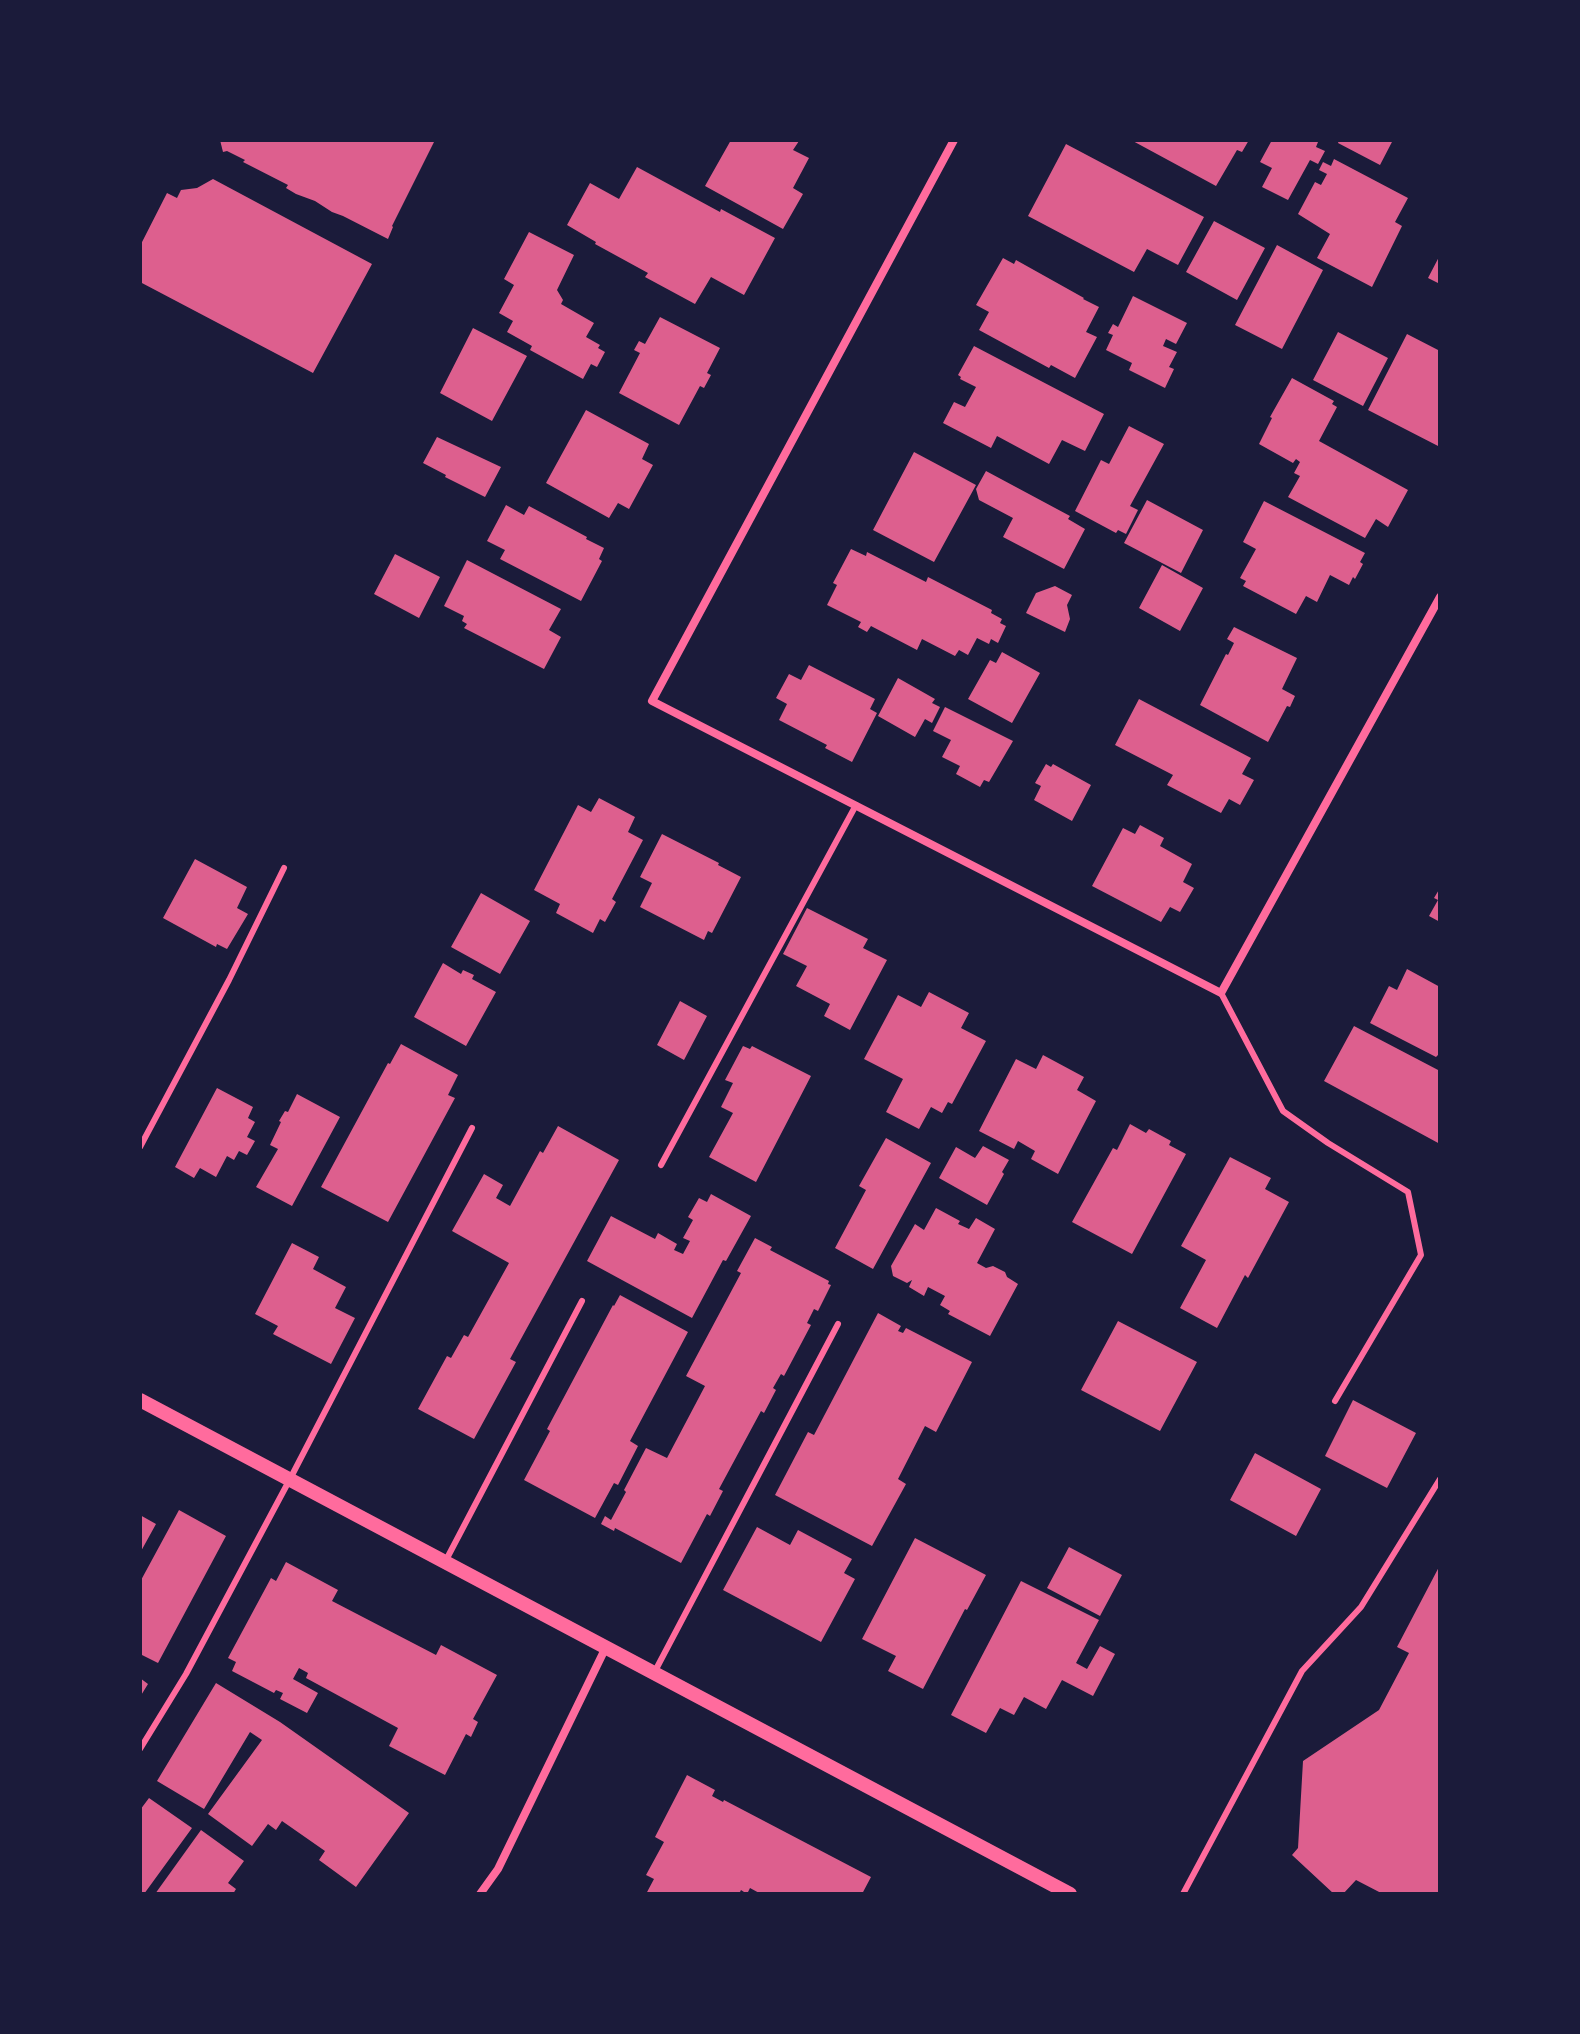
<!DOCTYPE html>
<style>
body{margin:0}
#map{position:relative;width:1580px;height:2034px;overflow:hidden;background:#1b1b3a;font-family:Signika,sans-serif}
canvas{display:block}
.frame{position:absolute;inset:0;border:142px solid #1b1b3a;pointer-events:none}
</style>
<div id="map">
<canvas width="1580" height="2034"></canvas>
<div class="frame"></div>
</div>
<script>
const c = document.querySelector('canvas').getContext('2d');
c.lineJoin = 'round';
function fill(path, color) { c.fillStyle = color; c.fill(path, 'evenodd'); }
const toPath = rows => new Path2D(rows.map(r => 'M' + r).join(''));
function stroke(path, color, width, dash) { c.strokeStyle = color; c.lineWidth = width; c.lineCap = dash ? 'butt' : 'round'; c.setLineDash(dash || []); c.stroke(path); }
const building = toPath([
 [220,140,435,140,392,226,393,227,388,239,343,216,332,212,315,201,296,194,286,188,288,185,243,162,245,160,227,151,223,152],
 [731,140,797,140,799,141,793,150,809,158,793,188,803,194,783,229,705,186],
 [1131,140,1249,140,1242,152,1237,150,1216,186],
 [1272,140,1314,140,1318,142,1316,147,1325,151,1318,164,1310,160,1288,200,1262,187,1272,168,1260,162],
 [1339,140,1393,140,1380,165,1338,143],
 [1066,144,1204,217,1178,265,1147,249,1134,272,1028,216],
 [1334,159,1408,198,1395,222,1402,226,1372,287,1317,258,1330,234,1298,214,1315,182,1321,185,1327,174,1319,170,1323,162,1331,166],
 [637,167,720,212,721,209,775,238,744,295,711,277,695,304,645,277,648,273,595,244,596,242,567,225,590,183,619,199],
 [213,179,372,264,313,373,140,282,140,246,167,193,177,198,181,190,197,188],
 [1214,221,1265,248,1237,300,1186,272],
 [529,232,574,255,557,290,563,300,561,304,594,323,586,337,600,345,598,348,605,352,597,367,591,364,583,379,530,350,532,346,507,332,513,321,499,313,514,285,504,279],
 [1277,245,1323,270,1282,349,1235,325],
 [1440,255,1440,284,1428,278],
 [1003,258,1014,264,1016,260,1084,298,1083,299,1099,307,1086,332,1097,337,1075,378,1051,365,1049,368,979,330,989,312,976,305],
 [1133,296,1187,323,1176,344,1166,339,1163,346,1177,352,1169,367,1174,369,1165,388,1129,370,1132,363,1106,350,1113,335,1108,333,1113,324,1118,327],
 [660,317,720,348,707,373,711,375,704,388,700,386,679,425,619,393,640,353,634,350,639,341,645,344],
 [473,328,527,356,492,421,440,393],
 [1338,332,1388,358,1363,406,1313,380],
 [1407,334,1440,351,1440,447,1368,410],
 [974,346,1104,414,1085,451,1062,440,1049,464,997,436,991,448,943,423,954,402,965,407,976,387,960,379,961,377,958,375],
 [1292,378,1334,401,1332,404,1337,407,1319,441,1408,490,1388,527,1376,519,1365,538,1288,497,1300,476,1294,473,1300,462,1296,459,1293,463,1259,444,1272,418,1270,417],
 [586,410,649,444,642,459,653,465,629,509,618,503,609,518,546,483],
 [1129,426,1164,444,1130,506,1138,510,1126,534,1118,530,1116,533,1075,511,1101,460,1109,464],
 [437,437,501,467,485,497,445,477,446,475,423,463],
 [914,452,976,485,934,562,873,530],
 [986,471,1070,516,1068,519,1085,529,1064,569,1003,537,1013,518,979,500,976,489],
 [1147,500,1203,530,1181,573,1124,543],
 [1264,501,1365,553,1360,562,1363,564,1355,579,1353,577,1349,585,1330,575,1317,602,1306,596,1296,614,1243,586,1246,581,1240,578,1256,549,1243,542],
 [506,505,524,515,529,506,587,537,586,539,604,548,599,559,602,561,581,601,500,559,505,550,487,541],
 [851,549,866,556,867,552,926,582,928,577,992,610,991,613,1002,619,1000,623,1006,626,998,643,991,639,989,644,977,638,968,655,959,650,955,656,922,639,917,650,871,626,867,632,858,627,861,622,827,605,837,585,833,583],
 [395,554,440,577,419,618,374,594],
 [467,560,561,609,549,630,561,637,544,669,464,628,467,624,462,621,464,616,444,606],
 [1162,565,1203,588,1180,631,1139,608],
 [1055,586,1072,595,1067,605,1070,619,1065,632,1026,613,1036,593],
 [1234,627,1297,658,1282,689,1295,696,1290,707,1287,706,1268,742,1200,705,1226,654,1228,655,1234,643,1227,639],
 [1002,652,1040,673,1012,723,968,699,990,660,996,663],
 [809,665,875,699,870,709,877,713,852,762,825,748,827,745,779,720,787,704,776,698,789,674,801,680],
 [898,678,935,699,932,703,940,707,932,723,925,719,915,737,878,716],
 [1139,699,1251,758,1242,774,1254,780,1240,805,1229,799,1221,813,1167,785,1173,775,1115,745],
 [945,707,1013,741,989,782,984,780,980,787,956,774,960,766,942,757,951,740,933,731],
 [1046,764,1051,767,1053,764,1091,785,1072,821,1034,800,1041,786,1035,783],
 [599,798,635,817,628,832,643,840,612,899,616,902,605,922,600,919,593,933,556,913,560,904,534,890,578,805,591,812],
 [1140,825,1164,838,1160,846,1192,864,1183,882,1194,888,1180,912,1170,907,1161,922,1092,886,1123,828,1135,834],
 [662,834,719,863,718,865,741,877,712,933,708,931,704,940,640,907,652,883,640,877],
 [195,859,247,887,237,908,248,914,227,949,217,944,216,947,163,918],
 [1440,888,1440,922,1429,916,1438,900,1434,898],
 [481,893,530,921,500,974,451,947],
 [807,908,868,939,863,948,887,960,850,1030,824,1016,830,1004,796,986,807,966,783,954],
 [443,963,461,974,463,970,474,975,472,979,496,992,466,1046,414,1017],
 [1407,969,1440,987,1440,1056,1438,1055,1436,1057,1370,1023,1389,986,1397,990],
 [929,992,969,1013,961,1028,986,1041,952,1104,948,1102,942,1113,931,1107,919,1129,886,1112,903,1079,864,1059,898,995,921,1007],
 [680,1001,707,1016,684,1060,657,1045],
 [1354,1026,1440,1071,1440,1144,1324,1081],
 [401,1044,458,1075,448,1095,455,1098,388,1222,321,1187,388,1063,390,1064],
 [743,1046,750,1049,752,1046,811,1076,756,1182,709,1157,733,1113,721,1107,733,1083,725,1080],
 [1043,1055,1084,1077,1077,1090,1096,1101,1058,1174,1031,1159,1035,1151,1018,1141,1014,1149,979,1131,1016,1059,1036,1069],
 [217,1088,253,1107,248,1118,255,1122,247,1137,255,1141,247,1155,239,1151,234,1160,227,1156,216,1177,200,1168,194,1178,175,1167],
 [297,1094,340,1117,292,1206,256,1187,278,1149,270,1145,281,1122,279,1121,285,1111,288,1112],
 [1130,1124,1146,1133,1149,1129,1171,1141,1169,1145,1186,1154,1132,1254,1072,1222,1113,1148,1117,1150],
 [558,1126,619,1160,510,1359,516,1362,474,1439,418,1409,447,1356,451,1358,464,1335,468,1337,509,1263,452,1231,484,1174,503,1185,496,1198,510,1206,540,1151,543,1153],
 [886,1138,931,1163,873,1269,835,1248,866,1190,859,1186],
 [983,1146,1009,1160,1002,1172,1004,1174,987,1205,939,1178,956,1147,975,1158],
 [1230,1157,1271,1178,1265,1189,1289,1202,1248,1278,1245,1275,1217,1328,1180,1308,1206,1260,1181,1246],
 [711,1194,751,1216,726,1261,723,1260,692,1318,587,1261,611,1216,655,1239,658,1233,677,1244,674,1250,683,1254,690,1241,683,1238,693,1220,688,1217,699,1198,707,1202],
 [936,1208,960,1221,958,1224,969,1229,976,1218,995,1229,977,1263,986,1268,993,1266,1005,1272,1007,1277,1018,1284,990,1336,948,1314,950,1311,940,1305,945,1296,928,1287,924,1296,909,1287,912,1280,907,1283,893,1276,891,1266,915,1224,924,1230],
 [755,1238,772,1247,770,1250,829,1281,828,1284,831,1285,818,1311,814,1309,807,1323,811,1325,784,1376,781,1374,773,1388,776,1390,764,1413,761,1411,719,1489,723,1491,710,1516,707,1514,681,1563,615,1528,614,1531,601,1524,605,1516,611,1520,626,1492,624,1490,646,1448,667,1458,705,1386,686,1376,741,1273,737,1271],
 [292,1243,319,1257,313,1269,346,1287,335,1308,355,1318,331,1364,273,1334,278,1326,255,1314],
 [620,1295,688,1332,630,1441,638,1446,618,1485,614,1483,595,1518,524,1480,550,1431,547,1429,613,1305,614,1306],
 [878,1313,901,1326,898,1331,903,1333,906,1328,972,1362,936,1432,925,1426,898,1479,906,1484,872,1546,775,1495,808,1432,814,1435],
 [1118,1321,1197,1362,1160,1431,1081,1390],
 [1353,1400,1416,1433,1387,1488,1325,1456],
 [1255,1453,1321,1489,1296,1536,1230,1500],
 [179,1510,226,1536,158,1663,140,1654,140,1582],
 [140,1515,156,1524,140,1553],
 [757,1527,790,1545,798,1530,852,1559,844,1573,855,1579,821,1642,723,1590],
 [915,1538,986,1575,967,1610,965,1609,923,1689,888,1671,896,1656,862,1639],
 [1069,1547,1122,1575,1100,1616,1047,1588],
 [286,1562,338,1590,332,1601,436,1655,441,1645,497,1675,473,1719,478,1722,471,1737,466,1734,445,1775,389,1746,398,1728,306,1678,308,1673,299,1668,293,1679,318,1693,307,1713,280,1699,283,1693,276,1690,274,1693,232,1671,236,1662,228,1658,271,1578,276,1581],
 [1440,1565,1440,1894,1383,1894,1356,1880,1343,1894,1334,1894,1292,1855,1298,1848,1303,1761,1379,1710,1409,1653,1397,1647],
 [1021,1581,1099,1620,1076,1663,1087,1669,1100,1646,1115,1654,1093,1696,1062,1680,1046,1709,1024,1697,1014,1715,1000,1708,986,1733,951,1715],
 [140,1678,148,1684,140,1697],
 [216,1683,280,1722,409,1813,356,1887,319,1860,325,1851,282,1821,276,1830,268,1824,252,1846,208,1814,262,1740,250,1732,204,1809,157,1781],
 [687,1775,715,1790,712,1796,723,1802,724,1800,871,1877,862,1894,761,1894,750,1888,747,1894,741,1890,739,1894,646,1894,654,1879,646,1875,664,1842,655,1837],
 [149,1798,192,1828,144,1894,140,1894,140,1810],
 [201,1830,244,1861,228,1883,236,1889,233,1894,155,1894]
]);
const service = toPath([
 [1221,993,1283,1111,1328,1143,1408,1192,1421,1255,1335,1401],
 [140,1147,229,980,284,868],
 [661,1165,856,805],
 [445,1562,582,1301],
 [654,1673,838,1324],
 [140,1749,186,1674,290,1479,472,1128],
 [1183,1894,1302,1671,1361,1607,1440,1479]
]);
const minor = toPath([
 [954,140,652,701,1221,993,1440,597],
 [480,1894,498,1869,606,1647]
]);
const tertiary = toPath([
 [140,1400,1070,1894]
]);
fill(building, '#dd5f8e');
stroke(service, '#ff6b9d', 6);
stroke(minor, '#ff6b9d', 8);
stroke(tertiary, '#ff6b9d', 14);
</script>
